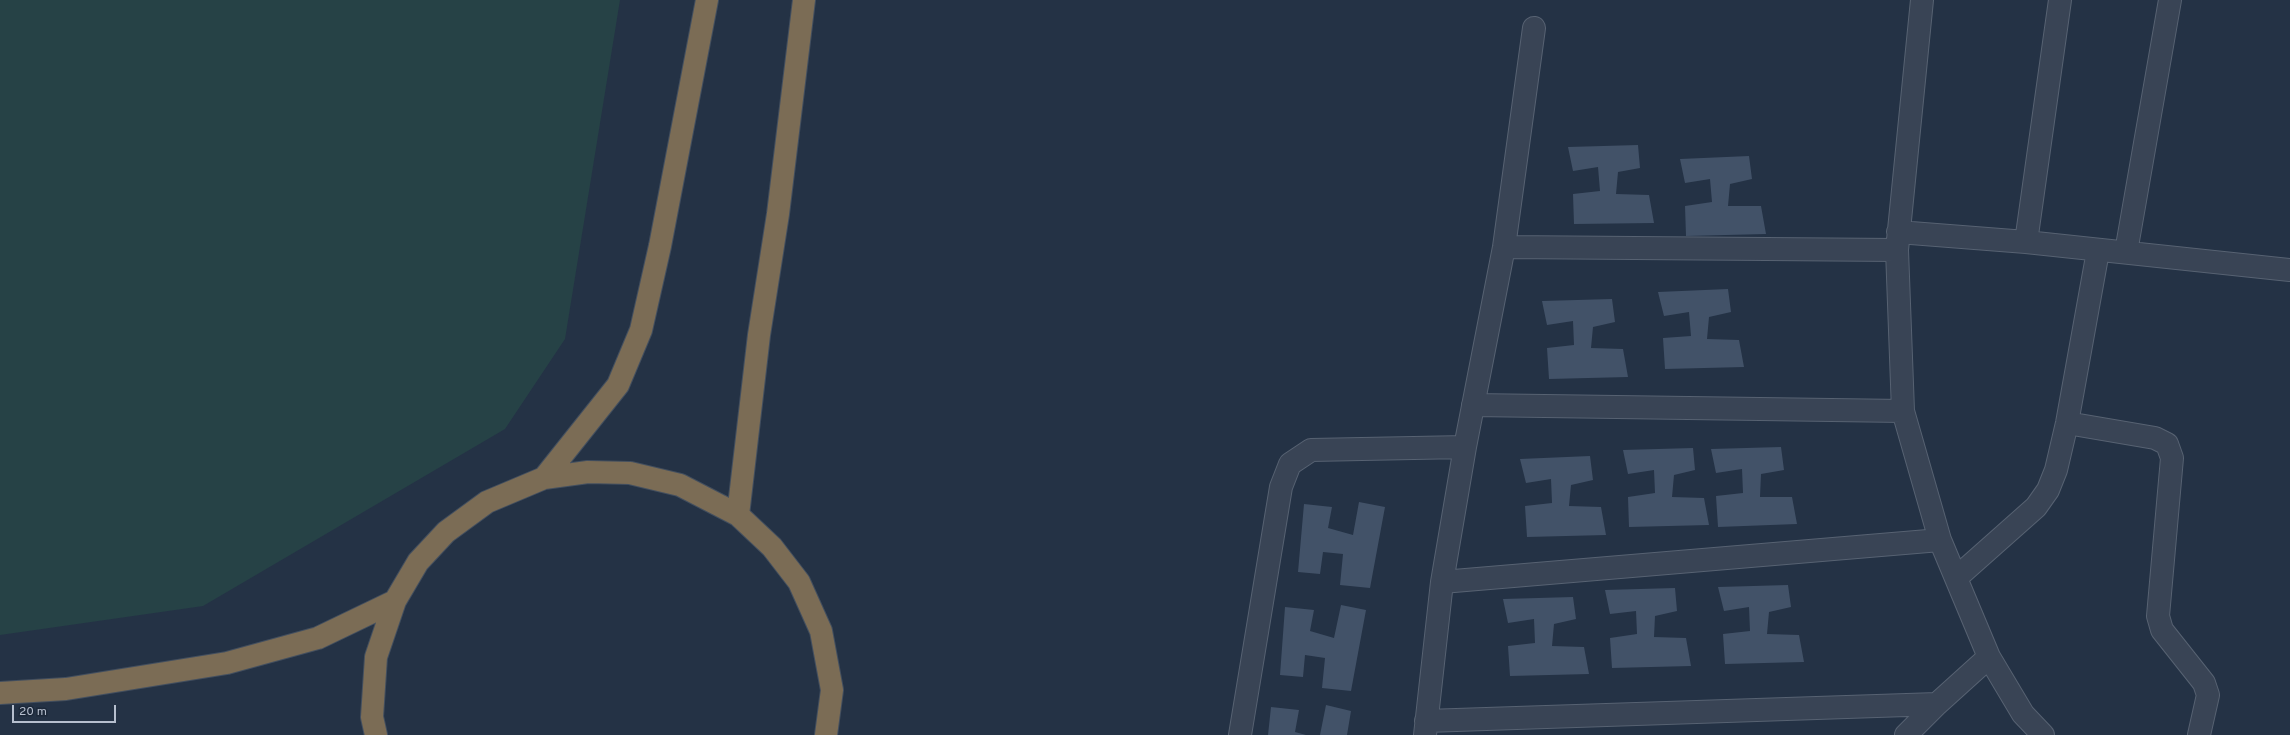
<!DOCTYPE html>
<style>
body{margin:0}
#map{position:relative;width:2290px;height:735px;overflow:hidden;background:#243245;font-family:Overpass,sans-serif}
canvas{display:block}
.scale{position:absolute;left:12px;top:705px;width:104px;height:18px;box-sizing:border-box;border:2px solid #b6bfce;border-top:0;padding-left:5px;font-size:12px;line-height:14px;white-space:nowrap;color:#b6bfce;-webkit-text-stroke:3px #1d293a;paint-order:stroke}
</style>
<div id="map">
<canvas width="2290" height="735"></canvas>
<div class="scale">20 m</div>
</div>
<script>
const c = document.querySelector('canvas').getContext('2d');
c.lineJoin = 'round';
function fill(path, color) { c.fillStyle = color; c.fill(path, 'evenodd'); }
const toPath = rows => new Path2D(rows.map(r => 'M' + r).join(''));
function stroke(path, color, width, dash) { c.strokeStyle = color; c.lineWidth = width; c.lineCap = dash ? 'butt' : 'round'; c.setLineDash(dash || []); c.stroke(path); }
const green = toPath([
 [0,0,620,0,565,339,505,429,203,606,0,635]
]);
const building = toPath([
 [1638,145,1640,168,1618,172,1616,194,1649,195,1654,223,1574,224,1573,194,1600,191,1598,167,1573,171,1568,147],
 [1749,156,1752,179,1730,184,1728,206,1761,206,1766,234,1686,236,1685,206,1712,202,1710,179,1685,183,1680,159],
 [1728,289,1731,312,1709,317,1707,339,1739,340,1744,367,1665,369,1663,338,1691,336,1689,312,1664,316,1658,292],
 [1612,299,1615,322,1593,327,1591,348,1623,349,1628,377,1549,379,1547,348,1574,345,1573,321,1547,325,1542,301],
 [1781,447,1784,470,1761,474,1760,497,1792,497,1797,524,1718,527,1716,496,1743,493,1742,469,1716,473,1711,449],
 [1693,448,1695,470,1674,475,1672,497,1704,498,1709,525,1629,527,1628,497,1655,493,1654,470,1628,474,1623,450],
 [1590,456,1593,480,1571,485,1569,506,1601,507,1606,535,1527,537,1525,506,1552,503,1551,479,1526,483,1520,459],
 [1359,502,1385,507,1370,588,1340,585,1343,554,1323,552,1320,574,1298,572,1304,504,1332,507,1328,528,1353,535],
 [1788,585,1791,607,1769,612,1767,634,1799,635,1804,662,1725,664,1723,634,1750,631,1749,607,1724,611,1718,587],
 [1675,588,1677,611,1655,616,1654,637,1686,638,1691,666,1612,668,1610,638,1637,634,1636,611,1610,614,1605,590],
 [1573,597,1576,619,1554,624,1552,646,1584,647,1589,674,1510,676,1508,646,1535,643,1534,619,1508,623,1503,599],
 [1341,605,1366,610,1351,691,1322,688,1325,658,1305,655,1303,677,1280,675,1285,607,1314,610,1310,631,1334,638],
 [1326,705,1351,711,1347,735,1320,735],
 [1271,707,1299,710,1295,732,1306,735,1268,735]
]);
const minor = toPath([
 [1922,0,1897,250,1903,411,1940,540,1989,657,2023,714,2043,735],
 [1898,232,2026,242,2290,270],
 [2026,242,2060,0],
 [1504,247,1897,250],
 [2126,252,2170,0],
 [1473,405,1903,411],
 [2067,423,2155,438,2167,444,2172,458,2158,616,2162,630,2204,683,2208,695,2199,735],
 [1956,578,2036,507,2048,490,2056,470,2067,423,2098,251],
 [1442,582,1940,540],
 [1426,721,1937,704],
 [1240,735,1281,487,1290,464,1311,450,1465,447],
 [1425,735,1442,582,1465,447,1504,247,1534,28],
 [1906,735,1937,704,1989,657]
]);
const highway = toPath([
 [544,478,618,385,641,330,660,246,707,0],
 [738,515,759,335,778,214,804,0],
 [0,693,66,689,227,663,318,638,395,601],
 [376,735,372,717,376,657,395,601,418,562,446,532,487,502,544,478,588,472,630,473,680,485,738,515,772,547,799,582,821,631,832,690,826,735]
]);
fill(green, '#264246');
fill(building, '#425268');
stroke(minor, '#576272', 24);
stroke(highway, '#434f5f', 24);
stroke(minor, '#394455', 22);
stroke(highway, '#7b6c55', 22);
</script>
